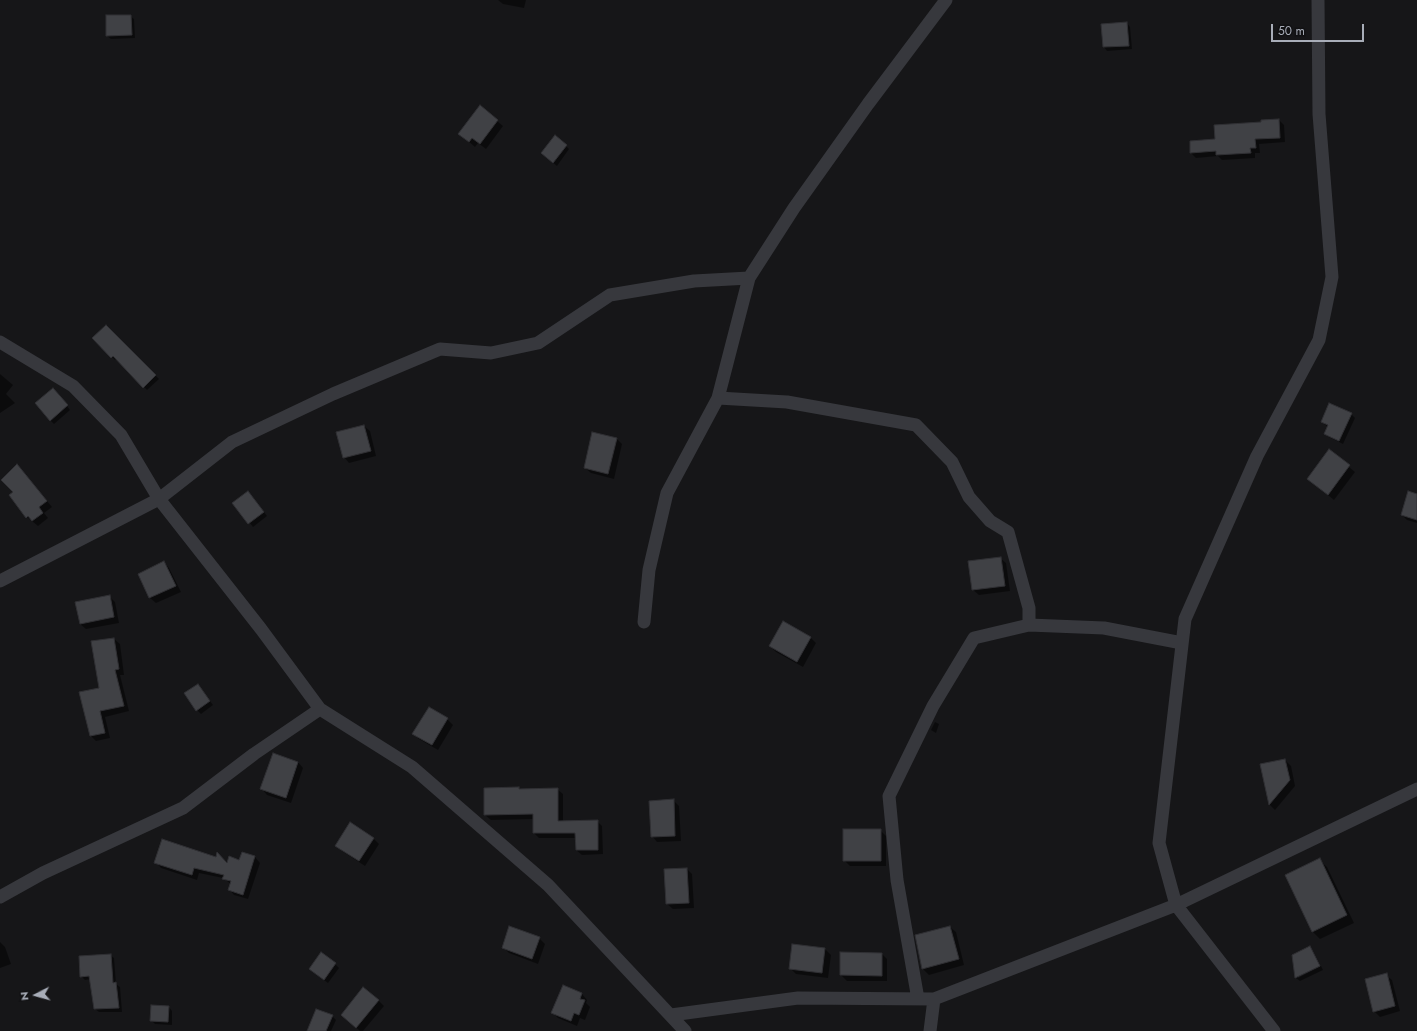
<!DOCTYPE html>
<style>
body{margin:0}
#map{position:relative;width:1417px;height:1031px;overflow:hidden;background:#161618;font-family:Jost,sans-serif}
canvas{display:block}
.north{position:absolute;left:16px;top:975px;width:40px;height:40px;-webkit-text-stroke:3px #111113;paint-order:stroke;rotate:264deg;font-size:11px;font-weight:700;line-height:16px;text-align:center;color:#a8adb8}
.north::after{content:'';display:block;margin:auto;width:14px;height:18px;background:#a8adb8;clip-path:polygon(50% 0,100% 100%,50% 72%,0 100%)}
.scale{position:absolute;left:1271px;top:24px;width:93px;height:18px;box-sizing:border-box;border:2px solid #a8adb8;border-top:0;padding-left:5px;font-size:12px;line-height:14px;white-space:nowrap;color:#a8adb8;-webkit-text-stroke:3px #111113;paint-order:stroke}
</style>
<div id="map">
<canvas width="1417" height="1031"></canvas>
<div class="north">N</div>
<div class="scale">50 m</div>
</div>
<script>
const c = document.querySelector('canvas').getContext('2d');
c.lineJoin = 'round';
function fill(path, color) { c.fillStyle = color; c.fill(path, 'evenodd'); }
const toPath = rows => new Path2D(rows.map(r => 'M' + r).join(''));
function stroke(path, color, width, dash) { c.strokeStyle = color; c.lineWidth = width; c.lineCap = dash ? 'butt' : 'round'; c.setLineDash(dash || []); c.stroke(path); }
const shadow = toPath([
 [498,0,526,0,524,8,503,4],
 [130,16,134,19,135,38,111,39,107,36],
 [1127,23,1130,27,1132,49,1107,51,1104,47],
 [480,107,503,126,486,149,478,143,475,147,460,134],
 [1279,120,1284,125,1285,142,1259,144,1260,153,1255,153,1255,158,1222,160,1218,156,1196,158,1191,153,1191,142,1216,140],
 [566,146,569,149,557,166,546,157],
 [106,326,159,379,147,390,117,359,115,360,93,338],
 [0,374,13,385,6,394,15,403,0,413],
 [57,393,70,410,54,424,50,420],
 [1351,414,1355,418,1343,444,1329,437,1325,434,1328,427,1322,422],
 [364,426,370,431,376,456,349,463,344,457],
 [616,438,622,444,614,479,591,473,585,468],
 [1330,451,1355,472,1334,500,1308,479],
 [17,465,52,507,44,513,48,518,38,526,27,517,10,496,14,492],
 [1417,495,1417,523,1407,520,1402,515],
 [252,496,267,516,253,527,234,503],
 [1000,558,1006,563,1010,591,979,595,973,590],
 [164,562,169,568,181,592,156,603,150,598,139,574],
 [109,596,115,602,119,623,86,629,80,624],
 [810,637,816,643,803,667,776,652,770,646],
 [114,639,120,644,124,675,120,675,129,711,105,717,110,738,96,741,91,736,100,689],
 [198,685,213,705,201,714,197,710],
 [429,708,447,719,453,725,438,750,419,739,414,734],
 [935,722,939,724,936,733,931,730],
 [1285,760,1291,766,1295,786,1275,810,1270,805,1262,765],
 [298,762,303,768,291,803,267,795,262,789],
 [557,789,563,794,563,822,597,821,602,826,603,854,582,855,576,850,576,838,539,838,534,833,534,819,491,820,485,815],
 [673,800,679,806,681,841,657,842,652,836],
 [880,830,886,836,886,866,850,866,844,860],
 [373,838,379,844,365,866,342,851,336,845],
 [243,853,255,857,260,863,248,899,234,895,229,889,231,884,223,878,199,873,197,880,161,868,156,862,228,865,240,861],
 [1319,860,1327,867,1354,923,1320,939,1313,932],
 [687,869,692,874,694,908,673,909,667,904],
 [950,927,956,932,964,965,929,975,923,969,916,936],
 [539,938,545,944,538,964,509,953,503,947],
 [0,942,5,947,11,964,0,968],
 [793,945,825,949,831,955,828,978,796,974,790,968],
 [1310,947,1313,951,1320,965,1298,976,1298,978,1321,966,1323,970,1300,981,1296,978,1293,956],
 [882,954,887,959,887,981,847,981,841,975],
 [110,955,114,958,116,984,120,987,122,1012,99,1012,95,1009,91,979,85,980,81,976],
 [335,964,339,968,328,983,313,972],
 [1386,975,1392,980,1400,1011,1380,1017,1374,1011],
 [563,987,582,994,587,1000,586,1003,590,1007,585,1020,580,1018,577,1026,558,1018,553,1013],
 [378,1000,384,1006,363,1031,360,1031,348,1020],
 [169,1007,172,1011,172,1025,155,1024,151,1020],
 [332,1016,336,1020,331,1031,308,1031]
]);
const building = toPath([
 [106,15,131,15,132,35,106,36,106,15],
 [1127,22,1129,46,1103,47,1101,24,1127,22],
 [480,105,498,120,480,144,472,138,469,142,458,134,480,105],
 [1279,119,1280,138,1255,139,1256,148,1250,148,1251,153,1216,155,1216,151,1190,153,1190,141,1215,139,1214,125,1261,122,1261,120,1279,119],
 [555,135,567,145,553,163,541,153,555,135],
 [106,325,156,375,143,388,113,356,111,358,92,338,106,325],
 [53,388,68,405,50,421,35,403,53,388],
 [1329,403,1352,413,1339,441,1324,434,1328,425,1321,422,1329,403],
 [364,425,371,451,343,458,336,432,364,425],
 [592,432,617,438,608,474,584,468,592,432],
 [1329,449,1350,465,1328,495,1307,479,1329,449],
 [17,464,47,501,39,507,43,513,32,521,28,516,26,518,9,495,13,492,1,480,17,464],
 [248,491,264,512,248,524,232,503,248,491],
 [1408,491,1417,494,1417,520,1401,515,1408,491],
 [1001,557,1005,586,972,590,968,561,1001,557],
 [164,561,176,586,149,598,138,574,164,561],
 [110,595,114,617,80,624,75,602,110,595],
 [783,621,811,637,797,662,769,646,783,621],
 [114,638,119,669,115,670,124,706,100,711,105,733,90,736,79,692,99,688,91,641,114,638],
 [198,684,210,701,196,711,184,693,198,684],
 [429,707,448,718,432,745,412,734,429,707],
 [273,753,298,762,286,798,260,789,273,753],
 [1285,759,1290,780,1269,805,1260,764,1285,759],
 [519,787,519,789,558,788,558,821,598,820,598,850,576,850,575,833,533,833,533,814,484,815,484,788,519,787],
 [674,799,675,836,651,837,649,801,674,799],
 [350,822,374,838,359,861,335,846,350,822],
 [843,829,881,829,881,861,843,861,843,829],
 [162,839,216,857,217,852,227,863,229,856,239,860,242,852,255,856,243,895,228,890,231,881,222,879,224,875,194,868,192,875,154,863,162,839],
 [1320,858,1347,915,1312,932,1285,875,1320,858],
 [687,868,689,903,666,904,664,869,687,868],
 [509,926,540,937,532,959,502,948,509,926],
 [950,926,959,959,922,969,915,935,950,926],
 [792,944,825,948,822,973,789,969,792,944],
 [1310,946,1320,966,1295,978,1292,955,1310,946],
 [321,952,336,963,324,980,309,969,321,952],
 [840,952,882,953,882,976,840,975,840,952],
 [111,954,113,983,116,982,119,1008,94,1009,89,976,80,977,79,956,111,954],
 [1387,973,1395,1006,1373,1012,1365,979,1387,973],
 [563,985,582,993,580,999,585,1000,579,1015,574,1013,571,1021,551,1013,563,985],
 [363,987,379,1000,356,1028,341,1015,363,987],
 [151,1005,169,1006,168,1022,150,1021,151,1005],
 [316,1009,333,1015,326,1031,307,1031,316,1009]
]);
const street = toPath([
 [946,0,868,104,794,208,749,278,718,398,787,402,916,425,952,462,969,497,990,521,1008,532,1029,608,1029,625],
 [0,342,73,386,121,435,159,499,261,629,320,709,412,767,548,885,685,1031],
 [0,581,159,499,232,442,333,394,440,349,491,353,538,343,610,295,694,281,749,278],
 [644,622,649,570,667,493,718,398],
 [0,897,43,873,183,808,254,754,320,709],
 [918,999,897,880,889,796,933,706,974,638,1029,625,1104,628,1182,643],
 [671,1015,798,998,934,999,1176,905,1417,789],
 [930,1031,934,999],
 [1274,1031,1176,905,1159,843,1185,619,1257,456,1319,340,1332,277,1319,114,1318,0]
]);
fill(shadow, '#0007');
fill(building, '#404145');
stroke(building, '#303034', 1);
stroke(street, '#37383d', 13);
</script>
